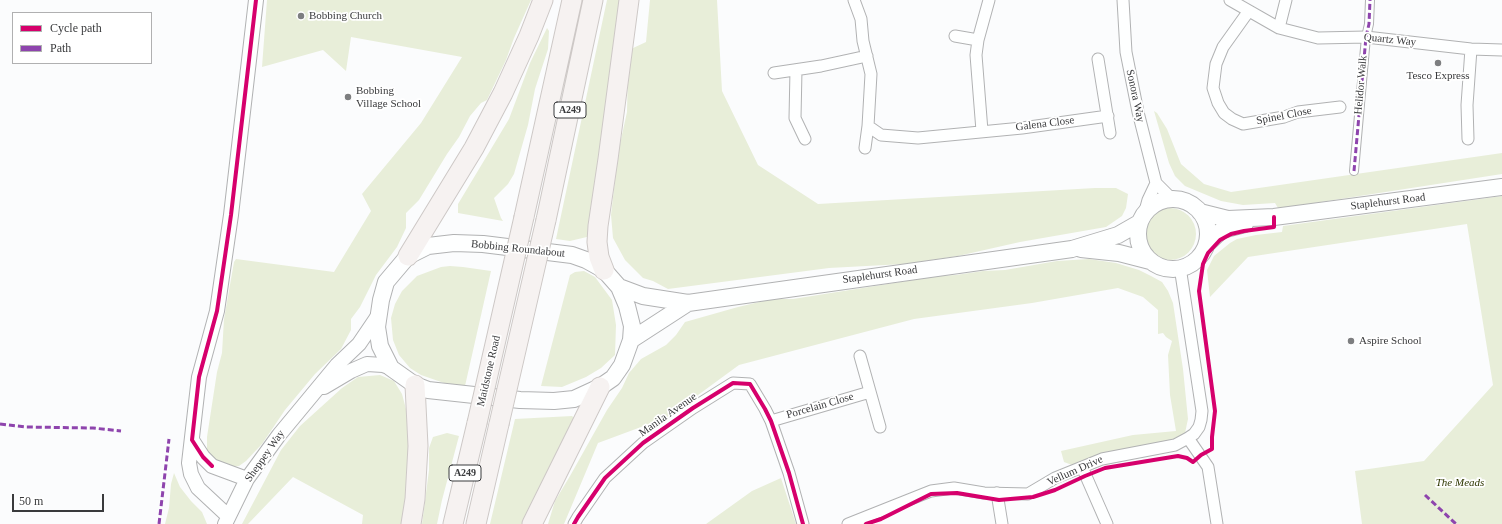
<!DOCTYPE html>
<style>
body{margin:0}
#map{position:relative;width:1502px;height:524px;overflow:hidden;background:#fbfcfd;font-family:Georgia,serif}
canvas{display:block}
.legend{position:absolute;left:12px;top:12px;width:140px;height:52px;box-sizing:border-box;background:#fff;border:1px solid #b0b0b1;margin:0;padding:5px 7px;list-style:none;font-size:12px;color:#393a3c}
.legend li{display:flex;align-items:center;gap:8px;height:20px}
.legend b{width:20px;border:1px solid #b0b0b1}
.scale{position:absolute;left:12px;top:494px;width:92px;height:18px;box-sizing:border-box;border:2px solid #393a3c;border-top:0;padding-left:5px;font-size:12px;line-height:14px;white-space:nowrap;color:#393a3c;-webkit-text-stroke:3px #fff;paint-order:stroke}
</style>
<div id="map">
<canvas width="1502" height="524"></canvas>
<ul class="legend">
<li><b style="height:5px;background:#d6006c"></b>Cycle path</li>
<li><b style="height:5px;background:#8e44ad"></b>Path</li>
</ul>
<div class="scale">50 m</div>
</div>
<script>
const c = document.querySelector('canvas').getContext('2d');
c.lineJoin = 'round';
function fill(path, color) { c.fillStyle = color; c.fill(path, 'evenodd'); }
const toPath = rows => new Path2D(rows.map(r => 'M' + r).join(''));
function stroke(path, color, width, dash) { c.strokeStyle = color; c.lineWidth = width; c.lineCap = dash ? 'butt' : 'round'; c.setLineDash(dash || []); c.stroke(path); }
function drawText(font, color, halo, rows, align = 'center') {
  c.font = font + ' Georgia,serif'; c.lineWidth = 3.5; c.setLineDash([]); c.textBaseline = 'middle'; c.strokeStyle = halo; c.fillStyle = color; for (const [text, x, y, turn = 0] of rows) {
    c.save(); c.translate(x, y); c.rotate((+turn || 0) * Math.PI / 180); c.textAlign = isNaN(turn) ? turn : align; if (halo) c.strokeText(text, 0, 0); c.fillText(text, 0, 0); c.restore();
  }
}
const green = toPath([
 [267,0,531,0,514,38,506,60,487,100,481,103,470,116,459,137,447,154,419,200,406,213,406,228,397,247,376,275,360,307,351,319,351,330,341,349,315,374,285,410,262,444,246,461,239,466,232,467,211,459,207,450,207,437,217,372,222,353,224,319,234,262,236,259,334,272,371,211,362,194,421,123,462,57,351,37,346,71,323,50,262,67],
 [607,0,623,0,591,236,570,241,556,239],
 [650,0,717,0,722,91,758,165,818,204,1095,188,1116,188,1128,194,1126,208,1122,216,1106,227,1020,242,958,256,904,264,829,268,668,289,653,281,643,278,625,260,613,238,611,215,618,153,627,112,628,66,631,49,646,42],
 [547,28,549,31,548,49,535,89,528,125,514,174,508,184,494,198,501,218,503,221,458,213,458,204,509,119,530,63],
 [1154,111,1157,113,1167,129,1181,164,1204,184,1231,192,1502,153,1502,174,1282,208,1278,208,1275,203,1243,205,1221,201,1185,186,1175,176,1169,163],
 [1502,196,1502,524,1362,524,1355,471,1424,461,1493,385,1467,224,1248,257,1210,297,1207,270,1214,256,1230,243,1237,239,1256,235,1282,232,1283,226],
 '1144 234a26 26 0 1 1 52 0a26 26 0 1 1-52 0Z',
 [1089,259,1116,263,1139,270,1151,276,1162,282,1168,291,1173,303,1183,369,1188,419,1185,433,1168,443,1097,455,1072,465,1064,462,1061,451,1133,435,1176,431,1170,395,1168,355,1172,341,1166,337,1163,333,1158,334,1158,310,1143,297,1118,288,1032,303,914,319,739,365,668,417,598,443,564,524,548,524,555,501,570,476,607,410,622,388,629,373,641,359,666,345,676,335,685,322,738,307,772,299,793,299,938,276,956,275,983,271,1005,270,1057,261],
 [450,266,463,267,491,271,465,386,444,383,421,375,410,368,399,355,393,340,391,318,395,304,402,291,417,276,441,267],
 [584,271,595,277,612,300,616,325,615,355,601,368,586,377,562,387,541,386,570,275,575,272],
 [380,375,394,381,402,394,410,424,408,479,401,524,362,524,363,515,293,477,248,524,242,524,281,450,300,426,342,388,358,377],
 [572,416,575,419,526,524,490,524,515,419],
 [447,433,459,436,442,500,437,524,422,524,429,470,429,448,433,437],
 [174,473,180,487,191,501,202,512,207,524,165,524,169,508,171,484],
 [781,478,796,524,706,524,752,491]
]);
const pedestrian = toPath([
 [1354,171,1366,37,1369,24,1370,0]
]);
const minor = toPath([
 [854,0,861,19,863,41,871,74,868,126,865,148],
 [1123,0,1126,52,1138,112,1156,183,1170,197,1179,199],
 [1230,0,1279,28,1318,38,1366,37,1471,49,1502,50],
 [1248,12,1223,47,1216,64,1213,88,1218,103,1224,113,1232,119,1243,124,1284,117,1298,112,1340,107],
 [1279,28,1286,0],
 [955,36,978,40],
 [1098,59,1110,133],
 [796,70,795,118,805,139],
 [774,73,821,66,867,56],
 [868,126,881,135,918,138,1022,128,1108,116],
 [982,131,976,55,978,40,989,0],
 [1468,139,1467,105,1471,49],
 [1145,211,1148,200,1156,183],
 [1180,267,1202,411,1201,420,1199,427,1194,434,1188,438,1208,467,1217,524],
 [860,356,880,427],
 [771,421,870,392],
 [1082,467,1107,524],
 [997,493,1002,524],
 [574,524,578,517,605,478,643,443,693,408,733,383,750,384,765,409,771,421,789,473,803,524],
 [848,524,931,491,954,488,984,493,1028,494,1055,478,1102,459,1175,445,1188,438]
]);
const tertiary = toPath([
 [324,387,351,371,367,364,383,365,391,368],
 [192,440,203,457,212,466,247,479],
 [228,516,198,488,191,474,189,463,199,377,217,311,231,215,256,0],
 [225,524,247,479,279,435,337,365,359,344,378,316]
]);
const secondary = toPath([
 '1138 234a35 35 0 1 1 70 0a35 35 0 1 1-70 0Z',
 [1200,212,1228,219,1274,217,1502,187],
 [454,243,483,244,572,255,586,260,604,270,619,287,627,306,632,326,631,340,622,365,613,378,600,387,574,399,554,401,520,400,428,390,415,385,391,368,380,346,377,327,381,300,386,282,408,256,428,246,454,243],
 [1207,244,1222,230,1245,224],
 [1081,249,1119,253,1150,261],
 [619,287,643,296,688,303,1072,249,1118,235,1139,223],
 [631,340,688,303]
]);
const trunk = toPath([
 [524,217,572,0],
 [546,220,593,0],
 [408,256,474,148,503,93,529,36,543,0],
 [604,270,599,257,597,242,598,226,608,159,629,0],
 [411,524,415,499,418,446,415,385],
 [453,524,477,423],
 [476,524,499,424],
 [532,524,600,387]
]);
const trunkBridge = toPath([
 [477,423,524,217],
 [499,424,546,220]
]);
const quiet = toPath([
 [1354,171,1366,37,1369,24,1370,0],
 [0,424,26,427,93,428,121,431],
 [1425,495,1456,524],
 [159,524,169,439]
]);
const cycleway = toPath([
 [212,466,203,457,192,440,199,377,217,311,231,215,256,0],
 [574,524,578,517,605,478,643,443,693,408,733,383,750,384,765,409,771,421,789,473,803,524],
 [866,524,881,519,931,494,957,493,999,500,1033,497,1055,490,1085,476,1105,468,1178,456,1187,458,1193,462,1201,455,1212,449,1212,437,1215,411,1199,291,1203,264,1208,253,1220,240,1231,234,1244,231,1274,227,1274,217]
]);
const markers = [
 [301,16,4,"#7d7e80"],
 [1438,63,4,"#7d7e80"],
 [348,97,4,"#7d7e80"],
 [1351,341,4,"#7d7e80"]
];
const shields = [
 [570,110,32],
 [465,473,32]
];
const shieldNames = [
 ["A249",570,110],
 ["A249",465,473]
];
const poiNames = [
 ["Bobbing Church",309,16],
 ["Tesco Express",1438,76,"center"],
 ["Bobbing",356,91],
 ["Village School",356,104],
 ["Aspire School",1359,341]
];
const streetNames = [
 ["Quartz Way",1390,40,6],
 ["Helidor Walk",1361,85,-85],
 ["Sonora Way",1135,96,78],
 ["Spinel Close",1284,116,-11],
 ["Galena Close",1045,124,-7],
 ["Staplehurst Road",1388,202,-7],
 ["Bobbing Roundabout",518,249,6],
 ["Staplehurst Road",880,275,-8],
 ["Maidstone Road",489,371,-77],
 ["Porcelain Close",820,406,-16],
 ["Manila Avenue",668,415,-35],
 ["Sheppey Way",265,456,-55],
 ["Vellum Drive",1075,471,-24]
];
const parkNames = [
 ["The Meads",1460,483]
];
fill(green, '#e8eed9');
stroke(pedestrian, '#b1b2b3', 10);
stroke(minor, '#b1b2b3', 13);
stroke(tertiary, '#b1b2b3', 16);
stroke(secondary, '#b1b2b3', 18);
stroke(trunk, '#cdc8c6', 21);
stroke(pedestrian, '#feffff', 8);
stroke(minor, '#feffff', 11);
stroke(tertiary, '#feffff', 14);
stroke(secondary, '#feffff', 16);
stroke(trunk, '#f6f2f1', 19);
stroke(trunkBridge, '#cdc8c6', 21, []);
stroke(trunkBridge, '#f6f2f1', 19);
stroke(quiet, '#8e44ad', 3, [6, 3]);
stroke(cycleway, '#d6006c', 4);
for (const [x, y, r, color] of markers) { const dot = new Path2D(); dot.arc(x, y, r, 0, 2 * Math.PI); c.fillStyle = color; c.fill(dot); stroke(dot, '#fff', 1.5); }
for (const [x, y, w] of shields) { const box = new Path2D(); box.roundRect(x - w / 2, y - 8, w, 16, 3); c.fillStyle = '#fff'; c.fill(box); stroke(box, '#393a3c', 1); }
drawText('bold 10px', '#393a3c', null, shieldNames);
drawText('11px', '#393a3c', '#fff', poiNames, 'left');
drawText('11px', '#393a3c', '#fff', streetNames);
drawText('italic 11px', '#2e3700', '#fff', parkNames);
</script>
